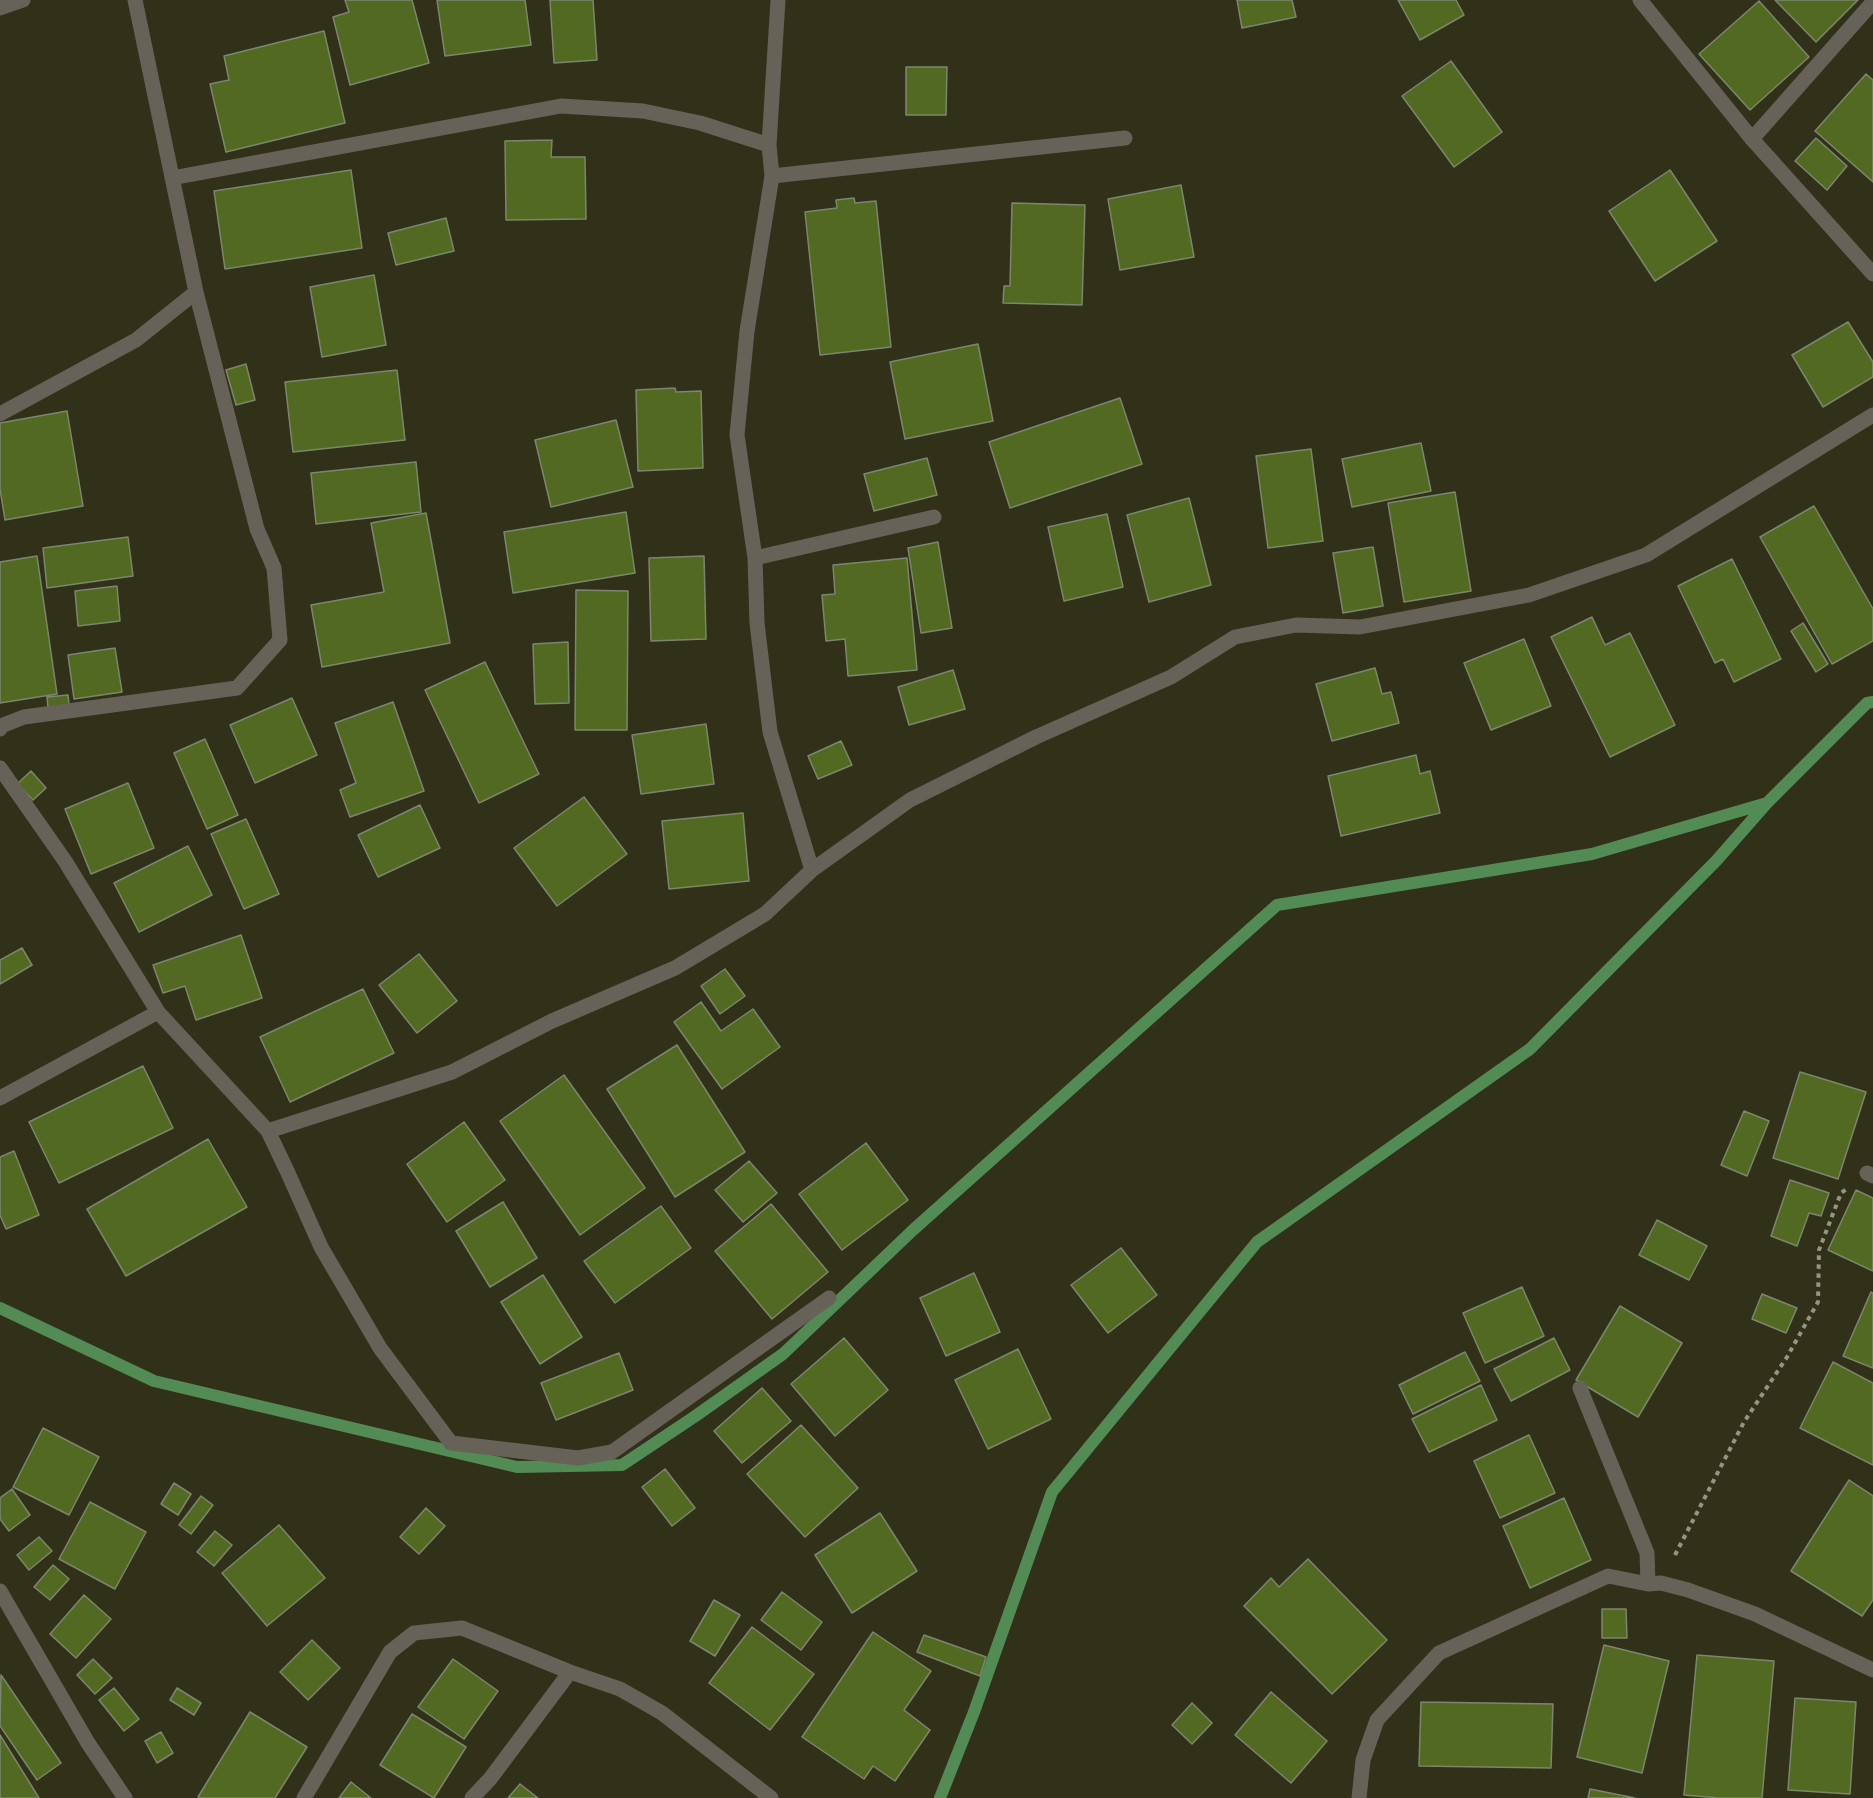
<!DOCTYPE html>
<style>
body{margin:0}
canvas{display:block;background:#313019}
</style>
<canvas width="1873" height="1798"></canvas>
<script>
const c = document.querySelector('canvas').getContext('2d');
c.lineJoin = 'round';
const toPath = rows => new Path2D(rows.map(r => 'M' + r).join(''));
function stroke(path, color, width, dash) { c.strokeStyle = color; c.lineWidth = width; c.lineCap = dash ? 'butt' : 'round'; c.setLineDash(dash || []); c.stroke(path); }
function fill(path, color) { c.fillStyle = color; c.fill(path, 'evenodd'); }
const stream = toPath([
 [0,1308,154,1381,517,1467,622,1465,694,1417,783,1354,913,1230,1277,905,1592,854,1767,803],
 [940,1798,974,1712,1052,1492,1257,1242,1530,1049,1716,861,1767,803,1867,703,1873,702]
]);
const building = toPath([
 [345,0,412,0,429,63,350,85,333,17,349,12,345,0],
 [437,0,525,0,531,45,445,56,437,0],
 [550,0,593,0,597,60,554,63,550,0],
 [1237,0,1292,0,1296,17,1242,28,1237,0],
 [1398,0,1456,0,1464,15,1420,40,1398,0],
 [1775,0,1858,0,1816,42,1775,0],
 [1759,1,1809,57,1750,110,1699,54,1759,1],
 [324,31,345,123,226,152,210,84,229,80,224,56,324,31],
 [1451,61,1502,132,1454,167,1402,96,1451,61],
 [906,67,947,67,946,115,906,115,906,67],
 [1866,74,1873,80,1873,182,1815,131,1866,74],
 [1816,138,1847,166,1827,190,1795,161,1816,138],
 [552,140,551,157,585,157,586,219,506,220,505,141,552,140],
 [351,170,362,248,225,269,214,191,351,170],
 [1670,170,1717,241,1655,281,1609,211,1670,170],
 [1181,185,1194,257,1120,270,1108,199,1181,185],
 [854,198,855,203,876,201,891,347,820,355,805,212,837,208,836,200,854,198],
 [1012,203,1085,205,1082,305,1003,303,1004,286,1010,286,1012,203],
 [446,218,454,251,396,265,388,233,446,218],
 [374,275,386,345,322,357,310,287,374,275],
 [1848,322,1873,362,1873,377,1823,407,1792,355,1848,322],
 [978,344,993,421,905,439,890,362,978,344],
 [246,364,255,400,236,405,226,370,246,364],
 [397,370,405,440,293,452,285,382,397,370],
 [675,388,676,392,701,391,703,468,638,471,636,390,675,388],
 [1120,398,1142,464,1010,508,989,442,1120,398],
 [67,411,83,506,5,520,0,489,0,423,67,411],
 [616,420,633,487,551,507,535,440,616,420],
 [1421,443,1431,491,1352,507,1342,459,1421,443],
 [1311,449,1323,541,1268,548,1256,456,1311,449],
 [927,458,937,495,874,511,864,474,927,458],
 [416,462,421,512,316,524,311,473,416,462],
 [1455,492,1471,591,1404,602,1388,503,1455,492],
 [1189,498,1211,585,1149,602,1127,515,1189,498],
 [1814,506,1873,609,1873,641,1832,664,1760,537,1814,506],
 [626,512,635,573,513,593,504,532,626,512],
 [426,513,450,643,322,667,311,605,384,592,371,523,426,513],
 [1107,514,1123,587,1064,601,1048,527,1107,514],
 [128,537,133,576,47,588,43,548,128,537],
 [938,542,952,628,921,633,908,548,938,542],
 [1373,547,1383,606,1343,613,1333,553,1373,547],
 [37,556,57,694,0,703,0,562,37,556],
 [704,556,706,639,651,641,649,558,704,556],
 [907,558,917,670,848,676,845,639,826,641,822,595,835,594,833,565,907,558],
 [1732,559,1781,659,1734,682,1723,659,1715,663,1678,586,1732,559],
 [117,586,120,621,78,626,75,591,117,586],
 [576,590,628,591,627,730,575,730,576,590],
 [1592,617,1605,645,1630,633,1675,725,1610,757,1551,637,1592,617],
 [1803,623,1828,664,1816,672,1791,631,1803,623],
 [1524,639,1551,706,1491,730,1464,663,1524,639],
 [568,642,569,703,535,704,533,644,568,642],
 [115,648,122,692,74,699,68,655,115,648],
 [485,662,539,774,479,803,425,690,485,662],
 [1375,668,1382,694,1391,692,1399,723,1332,741,1316,684,1375,668],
 [953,670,965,709,909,725,898,687,953,670],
 [68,695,69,706,48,708,47,697,68,695],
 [292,698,317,755,255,783,230,725,292,698],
 [393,702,424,791,350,817,340,790,356,783,335,723,393,702],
 [706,724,714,784,641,794,632,735,706,724],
 [205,739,238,815,207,829,174,753,205,739],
 [841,741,852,765,818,779,808,756,841,741],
 [1416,755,1420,774,1430,771,1440,813,1341,836,1328,776,1416,755],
 [31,771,46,788,33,800,17,784,31,771],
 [128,783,154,848,91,874,65,809,128,783],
 [584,797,627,854,557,906,514,848,584,797],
 [420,805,440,848,378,877,358,835,420,805],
 [743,813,749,881,669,889,662,821,743,813],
 [246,819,279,894,244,909,211,834,246,819],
 [188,846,212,895,139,932,114,883,188,846],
 [241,935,262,998,196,1020,185,986,163,993,153,965,241,935],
 [22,948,32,965,0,984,0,960,22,948],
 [419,954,457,1001,417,1033,379,985,419,954],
 [725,969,745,996,720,1014,701,986,725,969],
 [363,989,394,1053,290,1102,260,1037,363,989],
 [701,1002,721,1031,753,1009,780,1047,722,1089,674,1022,701,1002],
 [677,1045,745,1152,675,1197,607,1089,677,1045],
 [143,1066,173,1128,59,1183,29,1122,143,1066],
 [1800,1072,1866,1092,1838,1179,1773,1158,1800,1072],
 [564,1075,645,1188,580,1235,500,1121,564,1075],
 [1744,1111,1769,1121,1747,1176,1721,1165,1744,1111],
 [464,1122,505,1180,447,1222,407,1164,464,1122],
 [208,1139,247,1207,126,1276,87,1209,208,1139],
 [866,1143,908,1200,842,1250,799,1194,866,1143],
 [14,1151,39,1215,6,1229,0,1215,0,1157,14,1151],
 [749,1161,777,1193,743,1222,715,1190,749,1161],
 [1790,1180,1829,1193,1821,1216,1809,1213,1797,1246,1771,1236,1790,1180],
 [1856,1190,1873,1198,1873,1271,1828,1250,1856,1190],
 [503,1202,537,1258,490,1287,456,1231,503,1202],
 [771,1204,828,1272,772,1319,715,1251,771,1204],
 [661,1206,691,1248,615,1303,584,1261,661,1206],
 [1657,1220,1707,1246,1689,1280,1639,1255,1657,1220],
 [1121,1248,1157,1295,1108,1333,1071,1285,1121,1248],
 [974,1273,1000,1332,946,1356,920,1298,974,1273],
 [543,1275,582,1337,540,1364,501,1302,543,1275],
 [1522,1287,1544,1336,1485,1363,1463,1313,1522,1287],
 [1871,1292,1873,1293,1873,1368,1843,1356,1871,1292],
 [1762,1294,1797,1308,1786,1333,1752,1319,1762,1294],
 [1620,1306,1682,1343,1638,1417,1576,1380,1620,1306],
 [844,1338,888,1390,835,1436,791,1384,844,1338],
 [1554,1338,1570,1370,1511,1401,1494,1369,1554,1338],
 [1018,1349,1051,1419,988,1449,955,1380,1018,1349],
 [1465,1352,1480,1381,1413,1414,1399,1385,1465,1352],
 [619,1353,633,1390,556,1420,541,1383,619,1353],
 [1833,1362,1873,1383,1873,1465,1800,1428,1833,1362],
 [1481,1385,1497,1420,1429,1452,1412,1419,1481,1385],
 [762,1388,791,1421,742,1463,714,1431,762,1388],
 [801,1425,858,1488,805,1537,747,1474,801,1425],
 [43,1428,99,1457,69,1515,13,1487,43,1428],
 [1529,1435,1555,1493,1500,1518,1474,1461,1529,1435],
 [665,1469,695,1508,672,1526,642,1487,665,1469],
 [1849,1480,1873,1496,1873,1600,1862,1616,1791,1571,1849,1480],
 [174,1483,191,1494,178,1515,161,1504,174,1483],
 [12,1489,30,1515,9,1531,0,1519,0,1498,12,1489],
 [201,1496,213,1505,191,1534,179,1525,201,1496],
 [1564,1498,1591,1560,1530,1588,1503,1526,1564,1498],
 [90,1502,146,1532,115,1589,59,1559,90,1502],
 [426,1508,445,1526,419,1554,400,1537,426,1508],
 [880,1513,917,1571,852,1613,815,1555,880,1513],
 [279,1525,325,1578,267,1626,222,1573,279,1525],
 [215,1531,232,1545,214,1566,197,1552,215,1531],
 [39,1537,52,1551,29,1570,17,1555,39,1537],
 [1308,1559,1387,1640,1332,1694,1244,1606,1271,1578,1279,1587,1308,1559],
 [53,1565,69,1579,50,1600,34,1587,53,1565],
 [782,1592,822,1622,801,1650,761,1620,782,1592],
 [84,1595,111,1619,76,1658,50,1634,84,1595],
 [714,1600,740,1615,715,1656,690,1641,714,1600],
 [1602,1609,1626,1609,1627,1638,1602,1638,1602,1609],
 [752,1627,814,1674,770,1730,709,1683,752,1627],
 [873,1632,931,1671,904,1710,930,1730,895,1781,873,1766,864,1779,802,1737,873,1632],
 [924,1635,986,1657,980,1676,917,1652,924,1635],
 [312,1640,340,1668,308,1700,280,1672,312,1640],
 [1604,1645,1669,1661,1642,1773,1577,1757,1604,1645],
 [1697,1655,1774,1661,1762,1798,1719,1798,1684,1795,1697,1655],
 [93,1659,112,1678,95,1694,77,1675,93,1659],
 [453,1659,498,1691,464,1739,418,1707,453,1659],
 [1,1675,61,1763,37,1780,0,1726,1,1675],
 [114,1688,139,1719,124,1731,99,1700,114,1688],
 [177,1688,201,1703,194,1715,170,1700,177,1688],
 [1271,1692,1327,1741,1291,1783,1235,1735,1271,1692],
 [1795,1698,1856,1702,1850,1794,1788,1790,1795,1698],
 [1421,1702,1553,1704,1551,1768,1419,1766,1421,1702],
 [1192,1703,1212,1723,1192,1744,1172,1725,1192,1703],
 [250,1712,307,1747,275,1798,200,1798,198,1797,250,1712],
 [412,1714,466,1747,434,1798,380,1765,412,1714],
 [161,1732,173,1753,157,1763,145,1741,161,1732],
 [0,1735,39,1798,0,1798,0,1735],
 [351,1782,371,1798,339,1798,351,1782],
 [520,1784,538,1798,508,1798,520,1784],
 [1590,1789,1635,1798,1588,1798,1590,1789]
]);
const path = toPath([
 [1675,1555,1744,1422,1787,1357,1818,1302,1819,1250,1841,1193,1848,1188]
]);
const minor = toPath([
 [778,0,769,145,772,176,747,331,737,435,755,558,757,623,770,732,812,870],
 [1640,0,1752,139,1873,274],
 [0,8,23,0],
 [1752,139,1873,2],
 [772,176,1125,138],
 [172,178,561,106,643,111,700,123,769,145],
 [0,414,136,340,196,292],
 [755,558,934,517],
 [0,729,1,726,24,717,237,688,280,640,274,568,257,529,196,292,135,0],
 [0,768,65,861,158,1012,268,1131,288,1173,321,1247,380,1348,451,1443,578,1458,612,1452,829,1298],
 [0,1098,158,1012],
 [268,1131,452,1072,552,1021,675,968,765,914,812,870,910,800,1036,737,1171,677,1235,637,1296,625,1360,627,1529,595,1646,555,1873,415],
 [1867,1173,1873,1176],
 [1580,1388,1647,1553,1648,1584],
 [304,1798,390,1652,414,1633,462,1628,570,1672,620,1689,662,1713,771,1798],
 [472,1798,490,1779,570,1672],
 [1359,1798,1363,1760,1377,1720,1439,1653,1608,1576,1648,1584,1661,1583,1688,1590,1755,1614,1873,1670]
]);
const tertiary = toPath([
 [0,1591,88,1743,125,1798]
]);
stroke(stream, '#538b54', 12);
fill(building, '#526921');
stroke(building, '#7c866e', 1.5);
stroke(path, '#959583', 4, [4.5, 4.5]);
stroke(minor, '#676258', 15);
stroke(tertiary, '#676258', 15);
</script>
